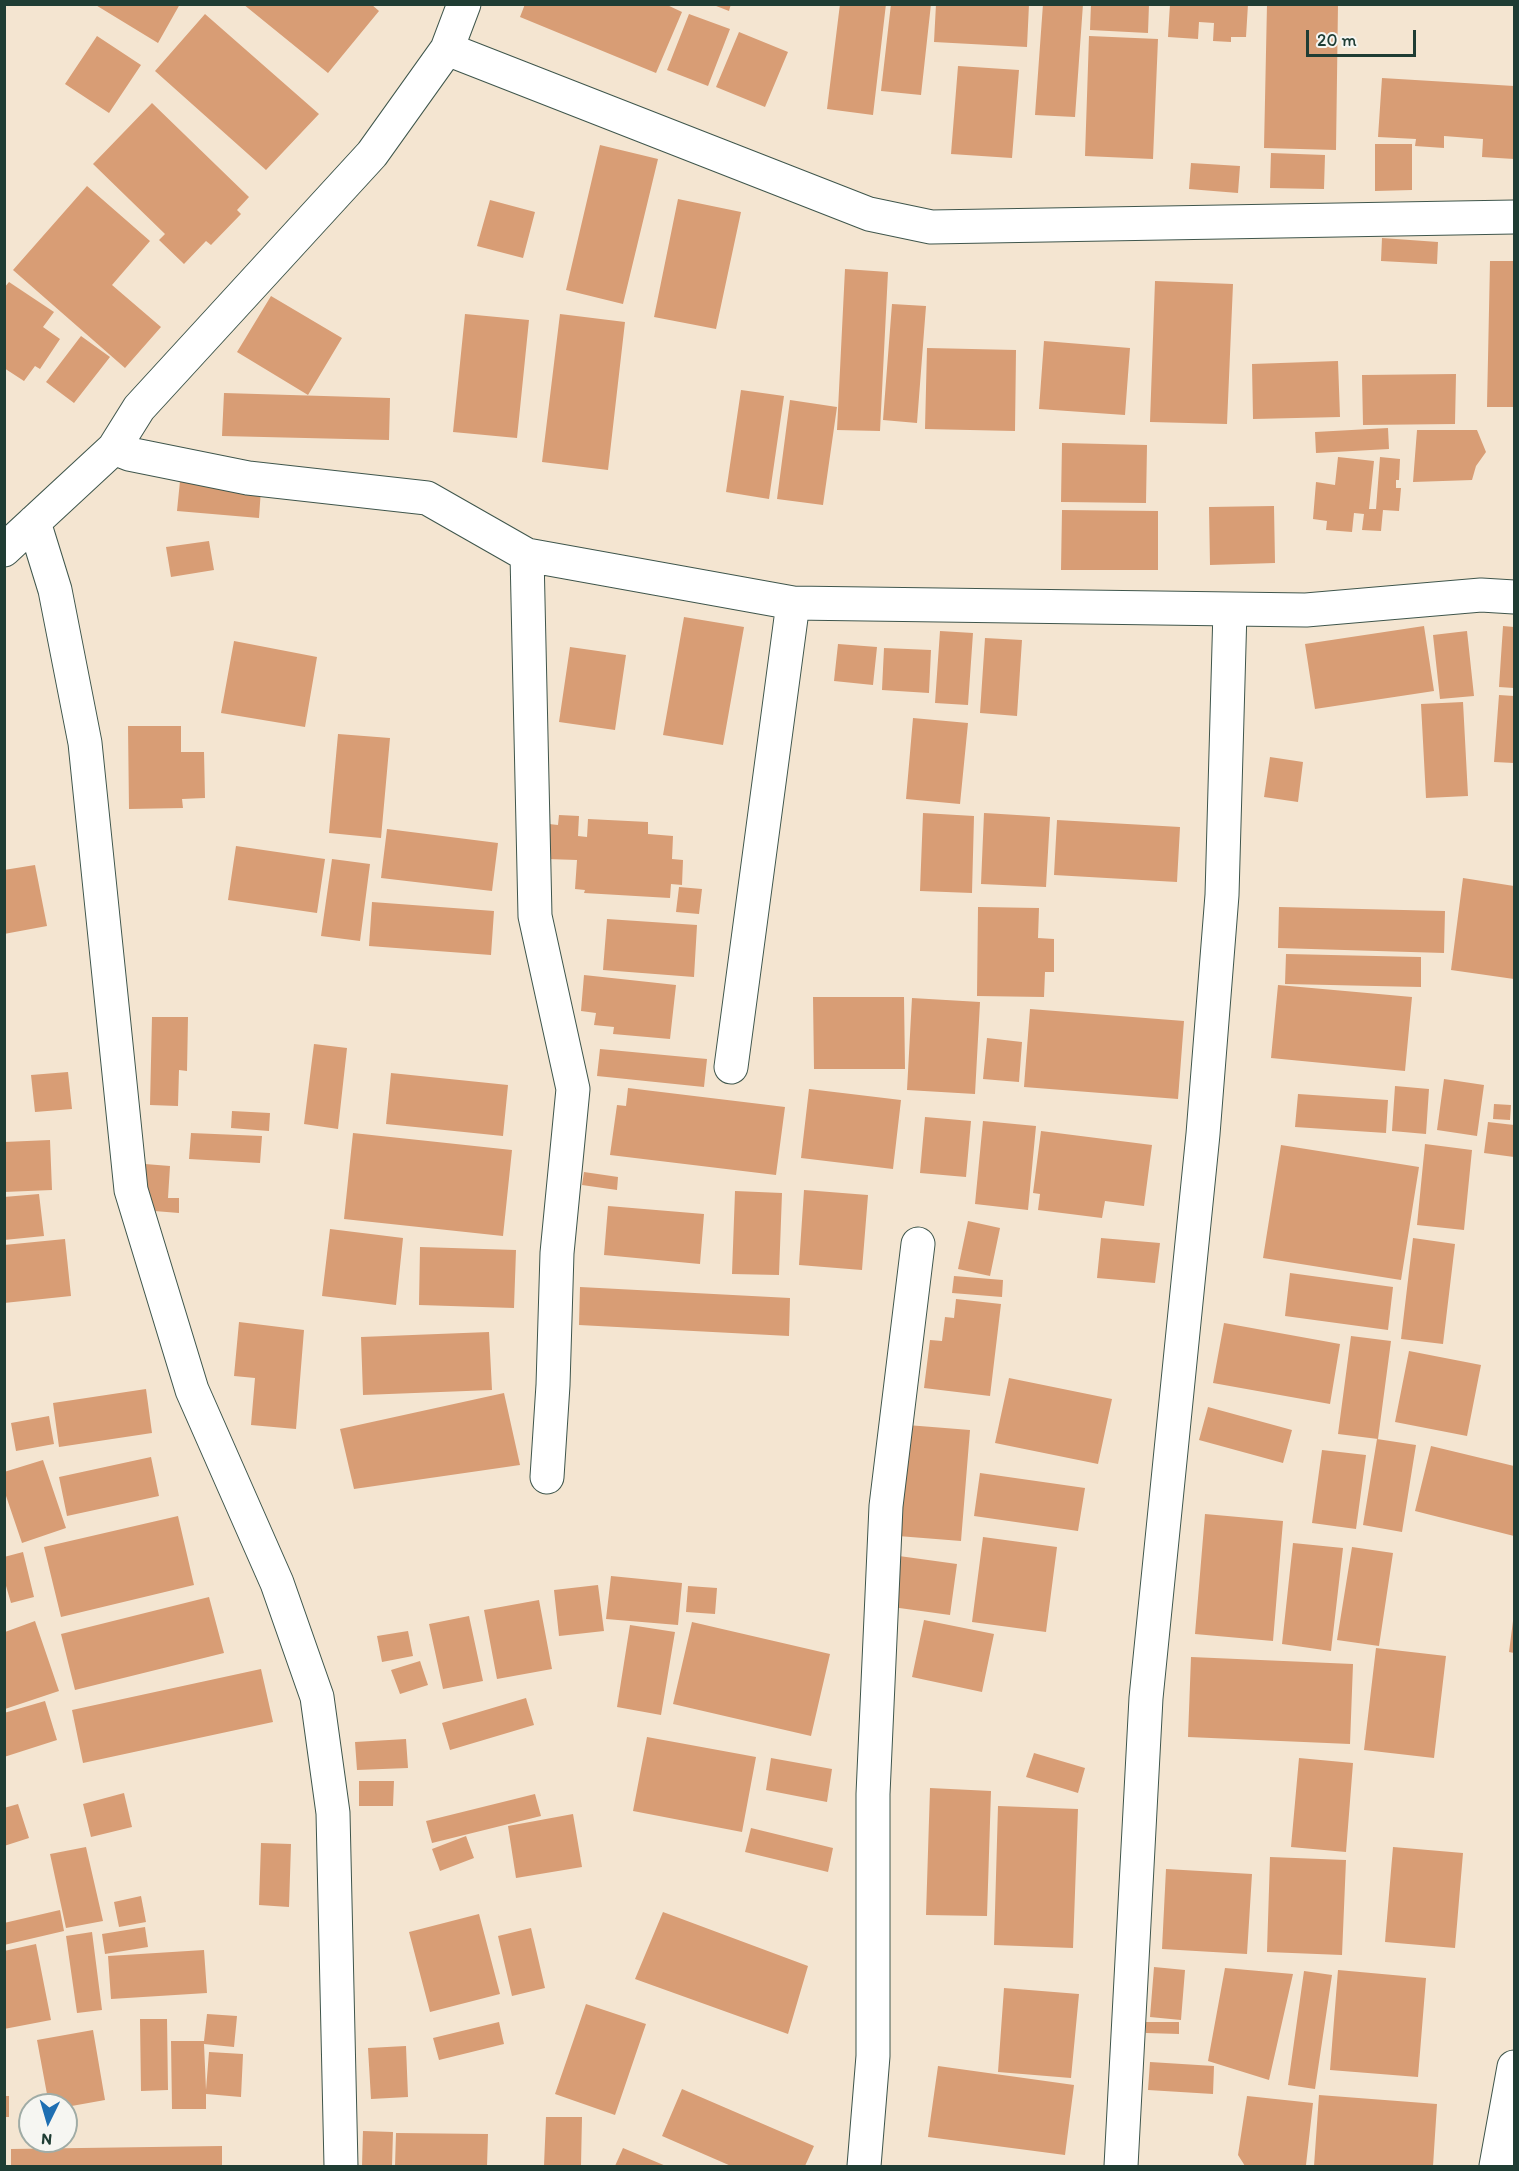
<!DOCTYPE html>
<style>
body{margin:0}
#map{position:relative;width:1519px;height:2171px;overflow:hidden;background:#f4e5d1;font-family:Itim,sans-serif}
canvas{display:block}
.frame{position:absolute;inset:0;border:6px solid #1f3d34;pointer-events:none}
.north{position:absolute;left:18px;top:2093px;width:60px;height:60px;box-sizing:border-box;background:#f6f6f2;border:2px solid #a0aca6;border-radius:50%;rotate:185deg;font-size:16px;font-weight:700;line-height:24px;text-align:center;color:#1f3d34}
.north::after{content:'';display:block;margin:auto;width:21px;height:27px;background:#1f6fb2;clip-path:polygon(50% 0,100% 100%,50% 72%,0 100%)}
.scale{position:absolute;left:1306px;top:30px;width:110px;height:27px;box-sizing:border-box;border:3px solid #1f3d34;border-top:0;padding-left:8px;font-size:18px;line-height:21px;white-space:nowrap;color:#1f3d34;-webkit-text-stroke:4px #f6f6f2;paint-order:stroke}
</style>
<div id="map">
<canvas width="1519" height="2171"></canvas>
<div class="frame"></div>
<div class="north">N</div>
<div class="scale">20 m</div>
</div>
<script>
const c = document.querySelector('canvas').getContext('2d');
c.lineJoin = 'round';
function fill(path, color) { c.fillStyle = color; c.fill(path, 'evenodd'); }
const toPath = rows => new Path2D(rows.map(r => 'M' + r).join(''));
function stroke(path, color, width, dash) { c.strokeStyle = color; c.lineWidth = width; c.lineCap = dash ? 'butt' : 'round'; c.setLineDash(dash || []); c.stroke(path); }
const building = toPath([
 [94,4,180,4,158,43],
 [243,4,371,4,379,11,328,73],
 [525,4,665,4,682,12,656,73,520,17],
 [711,4,731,4,729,11],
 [840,4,886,4,873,115,827,109],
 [891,4,931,4,921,95,881,91],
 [936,4,1029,4,1027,47,934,42],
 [1043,4,1083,4,1075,117,1035,115],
 [1091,4,1149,4,1148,33,1090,30],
 [1170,4,1248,4,1246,37,1231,37,1231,42,1213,41,1214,23,1199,22,1198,39,1168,37],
 [1267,4,1338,4,1336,150,1264,148],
 [205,14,319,114,266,170,155,71],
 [689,14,730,29,708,86,667,70],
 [739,32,788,52,765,107,716,87],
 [97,36,141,65,109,113,65,84],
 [1089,36,1158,39,1153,159,1085,156],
 [958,66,1019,70,1012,158,951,154],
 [1382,78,1514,86,1514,159,1482,157,1483,139,1444,136,1444,148,1415,146,1416,139,1378,137],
 [152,103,249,197,237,210,241,214,211,245,206,241,184,264,159,240,165,234,93,164],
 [1375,144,1412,144,1412,190,1375,191],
 [600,145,658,159,623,304,566,290],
 [1271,153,1325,155,1324,189,1270,188],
 [1191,163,1240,166,1238,193,1189,189],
 [87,186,150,241,112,285,161,327,125,368,13,270],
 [678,199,741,212,716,329,654,317],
 [490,200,535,212,523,258,477,246],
 [1382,238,1438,242,1437,264,1381,261],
 [1490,261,1514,261,1514,407,1487,407],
 [845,269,888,272,880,431,837,430],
 [1155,281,1233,284,1227,424,1150,422],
 [9,282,54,312,43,327,60,339,40,369,35,366,24,381,4,368,4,288],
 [271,296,342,338,308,395,237,352],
 [892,304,926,306,917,423,883,420],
 [465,314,529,320,517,438,453,432],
 [560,314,625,322,608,470,542,462],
 [81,336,110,357,74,403,46,382],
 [1044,341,1130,348,1125,415,1039,409],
 [927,348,1016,350,1015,431,925,429],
 [1338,361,1340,417,1253,419,1252,364],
 [1456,374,1455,424,1363,425,1362,375],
 [741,390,784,396,769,499,726,492],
 [224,393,390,398,389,440,222,436],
 [790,400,837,407,823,505,777,499],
 [1388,428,1389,449,1316,453,1315,432],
 [1417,430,1477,430,1486,452,1476,466,1472,480,1413,482],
 [1062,443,1147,445,1146,503,1061,502],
 [1338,457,1374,461,1369,509,1376,509,1380,457,1400,459,1399,480,1396,480,1396,488,1401,488,1399,511,1383,510,1381,531,1362,530,1364,514,1354,513,1352,532,1326,530,1327,521,1313,519,1316,482,1335,485],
 [180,481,261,489,259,518,177,511],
 [1274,506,1275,563,1210,565,1209,507],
 [1062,510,1158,511,1158,570,1061,570],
 [209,541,214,570,171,577,166,547],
 [684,617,744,627,723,745,663,735],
 [1424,626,1434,691,1315,709,1305,644],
 [1503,626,1514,627,1514,688,1499,687],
 [940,631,973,633,968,705,935,703],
 [1467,631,1474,696,1440,699,1433,635],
 [985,638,1022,640,1017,716,980,713],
 [234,641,317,657,305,727,221,713],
 [838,644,877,647,873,685,834,681],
 [570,647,626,655,615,730,559,722],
 [884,648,931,650,929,693,882,690],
 [1499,695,1514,696,1514,763,1494,762],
 [1463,702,1468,796,1426,798,1421,704],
 [913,718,968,723,960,804,906,799],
 [128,726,181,726,181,752,204,752,205,798,182,799,183,808,129,809],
 [338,734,390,738,381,838,329,833],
 [1270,757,1303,762,1298,802,1264,797],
 [923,813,974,816,972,893,920,891],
 [984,813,1050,817,1046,887,981,884],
 [559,815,579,816,578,836,587,837,588,819,648,822,648,834,673,836,672,859,683,860,682,885,671,884,670,898,584,893,585,890,575,889,577,860,547,859,549,824,558,825],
 [1057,820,1180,827,1177,882,1054,875],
 [387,829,498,843,492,891,381,878],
 [236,846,325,859,317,913,228,900],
 [332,859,370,864,360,941,321,936],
 [35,865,47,926,4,934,4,870],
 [1463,878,1514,886,1514,979,1451,970],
 [679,887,702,889,699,914,676,912],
 [372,902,494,911,491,955,369,946],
 [978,907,1039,908,1038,938,1054,939,1054,972,1045,972,1044,997,977,996],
 [1279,907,1445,911,1444,953,1278,948],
 [607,919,697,925,694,977,603,970],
 [1286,954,1421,957,1421,987,1285,984],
 [584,975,676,985,670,1039,613,1034,614,1027,594,1025,596,1013,581,1011],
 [1278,985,1412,997,1405,1071,1271,1058],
 [813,997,904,997,905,1069,814,1069],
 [912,998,980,1002,975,1094,907,1090],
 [1030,1009,1184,1021,1178,1099,1024,1087],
 [152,1017,188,1017,187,1071,179,1070,178,1106,150,1105],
 [987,1038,1022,1042,1019,1082,983,1079],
 [314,1044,347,1048,338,1129,304,1124],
 [600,1049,707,1059,704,1087,597,1076],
 [68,1072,72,1109,35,1112,31,1075],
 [391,1073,508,1085,503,1136,386,1124],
 [1444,1079,1484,1085,1477,1136,1437,1130],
 [1395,1086,1429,1089,1426,1134,1392,1131],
 [628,1088,785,1107,776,1175,610,1155,617,1105,626,1106],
 [809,1089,901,1100,893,1169,801,1158],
 [1298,1094,1388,1100,1386,1133,1295,1127],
 [1494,1104,1511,1105,1510,1120,1493,1119],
 [232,1111,270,1113,269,1131,231,1128],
 [925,1117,971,1121,966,1177,920,1173],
 [983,1121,1036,1126,1028,1210,975,1204],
 [1488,1122,1514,1125,1514,1157,1484,1153],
 [1041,1131,1152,1145,1144,1206,1105,1201,1102,1218,1038,1210,1040,1194,1033,1193],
 [191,1133,262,1136,260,1163,189,1159],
 [353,1133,512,1150,503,1236,344,1219],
 [50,1140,52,1190,4,1192,4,1142],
 [1425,1144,1472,1150,1464,1230,1417,1225],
 [1281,1145,1419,1167,1401,1280,1263,1258],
 [145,1164,170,1166,168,1198,179,1198,179,1213,142,1210],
 [584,1172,618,1177,617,1190,582,1185],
 [804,1190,868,1195,862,1270,799,1265],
 [735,1191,782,1193,779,1275,732,1274],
 [39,1194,44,1236,4,1240,4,1197],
 [608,1206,704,1214,700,1264,604,1255],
 [968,1221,1000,1228,990,1276,958,1269],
 [330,1229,403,1238,396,1305,322,1296],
 [1101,1238,1160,1243,1155,1283,1097,1278],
 [1413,1238,1455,1244,1443,1344,1401,1339],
 [65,1239,71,1296,4,1303,4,1245],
 [420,1247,516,1250,514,1308,419,1305],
 [1290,1273,1393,1287,1388,1330,1285,1316],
 [954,1276,1003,1280,1002,1297,952,1293],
 [580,1287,790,1298,789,1336,579,1325],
 [956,1299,1001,1304,990,1396,924,1388,930,1340,942,1341,945,1317,954,1318],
 [239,1322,304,1330,296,1429,251,1425,255,1378,234,1376],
 [1224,1323,1340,1344,1330,1404,1213,1383],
 [489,1332,492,1390,363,1395,361,1337],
 [1351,1336,1391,1341,1378,1439,1338,1434],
 [1409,1351,1481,1365,1467,1436,1395,1422],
 [1009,1378,1112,1399,1098,1464,995,1443],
 [146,1389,152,1433,59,1447,53,1403],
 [504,1393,520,1465,354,1489,340,1429],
 [1208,1407,1292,1430,1283,1463,1199,1440],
 [49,1416,54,1444,16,1451,11,1423],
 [907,1425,970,1430,961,1541,898,1536],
 [1377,1439,1416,1445,1402,1532,1363,1525],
 [1431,1446,1514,1466,1514,1536,1415,1511],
 [1322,1450,1366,1455,1356,1529,1312,1523],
 [151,1457,159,1496,67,1516,59,1477],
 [43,1460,66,1528,22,1543,4,1490,4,1472],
 [980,1473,1085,1488,1078,1531,974,1516],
 [1205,1514,1283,1521,1273,1641,1195,1634],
 [178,1516,194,1585,61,1617,44,1547],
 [983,1537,1057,1547,1046,1632,972,1622],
 [1293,1543,1343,1548,1331,1651,1282,1644],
 [1352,1547,1393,1553,1379,1646,1337,1640],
 [23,1552,34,1597,11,1603,4,1579,4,1557],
 [899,1556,957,1564,950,1615,892,1607],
 [611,1576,682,1583,678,1625,606,1619],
 [598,1585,604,1631,559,1636,554,1590],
 [688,1586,717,1588,715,1614,686,1612],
 [209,1597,224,1653,75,1690,61,1634],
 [539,1600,552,1669,497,1679,484,1610],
 [469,1616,483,1681,443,1689,429,1624],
 [924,1620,994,1634,982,1692,912,1677],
 [35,1621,59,1691,5,1709,5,1632],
 [1513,1621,1514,1621,1514,1653,1509,1652],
 [692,1622,830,1654,811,1736,673,1704],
 [630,1625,675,1632,661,1715,617,1707],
 [408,1631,413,1656,382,1662,377,1636],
 [1376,1648,1446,1656,1434,1758,1364,1750],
 [1191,1657,1353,1664,1350,1744,1188,1737],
 [420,1661,428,1685,400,1694,391,1670],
 [261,1669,273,1722,83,1763,72,1710],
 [526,1698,534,1725,450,1750,442,1723],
 [45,1701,57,1740,4,1757,4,1713],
 [647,1737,756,1757,742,1832,633,1811],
 [406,1739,408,1768,357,1770,355,1742],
 [1034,1753,1085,1768,1078,1793,1026,1777],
 [771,1758,832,1769,827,1802,766,1790],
 [1299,1758,1353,1763,1346,1852,1291,1847],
 [359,1781,394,1781,393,1806,359,1806],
 [930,1788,991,1791,987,1916,926,1915],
 [124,1793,132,1827,91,1837,83,1804],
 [535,1794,541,1816,432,1843,426,1821],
 [18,1804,29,1838,4,1846,4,1808],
 [998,1806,1078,1809,1073,1948,994,1945],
 [573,1814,582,1867,516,1878,508,1826],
 [751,1828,833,1848,828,1872,745,1852],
 [466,1836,474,1858,440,1871,432,1849],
 [261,1843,291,1844,289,1907,259,1905],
 [86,1847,103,1921,66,1928,50,1854],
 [1393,1847,1463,1853,1455,1948,1385,1942],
 [1270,1857,1346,1860,1342,1955,1267,1952],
 [1166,1869,1252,1874,1247,1954,1162,1949],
 [141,1896,146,1922,119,1927,114,1902],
 [60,1910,64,1931,4,1945,4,1923],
 [663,1912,808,1966,788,2034,635,1979],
 [479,1914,500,1994,430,2012,409,1932],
 [145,1927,148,1947,105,1954,102,1934],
 [531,1928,545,1988,512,1996,498,1936],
 [92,1932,102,2010,77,2013,66,1936],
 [36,1944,51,2020,4,2029,4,1951],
 [204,1950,207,1993,111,1999,108,1956],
 [1154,1967,1185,1970,1181,2020,1150,2017],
 [1225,1968,1293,1974,1269,2080,1208,2061],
 [1338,1970,1426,1978,1418,2077,1330,2070],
 [1304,1971,1332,1975,1315,2089,1288,2085],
 [1004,1988,1079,1994,1071,2078,998,2072],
 [586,2004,646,2024,615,2115,555,2094],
 [207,2014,237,2016,234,2047,204,2044,206,2090,209,2052,243,2054,241,2097,206,2094,206,2109,172,2109,171,2041,204,2041],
 [140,2019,167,2019,168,2090,141,2091],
 [499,2022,504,2044,439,2060,433,2038],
 [1146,2022,1179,2022,1179,2034,1146,2033],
 [93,2030,105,2100,66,2107,66,2105,49,2105,37,2040],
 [406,2046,408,2097,371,2099,368,2048],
 [1150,2062,1214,2066,1213,2094,1148,2090],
 [938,2066,1074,2085,1065,2155,928,2137],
 [682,2089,814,2146,805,2166,731,2166,662,2136],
 [1319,2095,1437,2104,1433,2166,1314,2166],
 [4,2096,9,2096,9,2117,4,2117],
 [1247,2096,1313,2103,1306,2165,1245,2166,1238,2155],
 [546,2117,582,2117,581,2166,544,2166],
 [363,2131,393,2132,392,2166,362,2166],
 [396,2133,488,2134,487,2166,395,2166],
 [222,2146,222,2166,11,2166,11,2149],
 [623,2148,666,2166,615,2166]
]);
const minor = toPath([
 [447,49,869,214,931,227,1514,217],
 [114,448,129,454,248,478,427,498,527,555,793,603,1306,610,1481,595,1514,597],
 [34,522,55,590,85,743,131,1190,192,1390,277,1583,317,1697,333,1813,341,2166],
 [4,550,114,448,139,408,372,154,447,49,464,4],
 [527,555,535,916,573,1089,557,1253,553,1385,547,1477],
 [731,1067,793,603],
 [864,2166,873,2056,873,1794,886,1506,918,1244],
 [1121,2166,1146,1698,1203,1134,1222,895,1230,610],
 [1496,2166,1514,2067]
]);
fill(building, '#d89d75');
stroke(minor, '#3f564c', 35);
stroke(minor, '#fff', 33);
</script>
